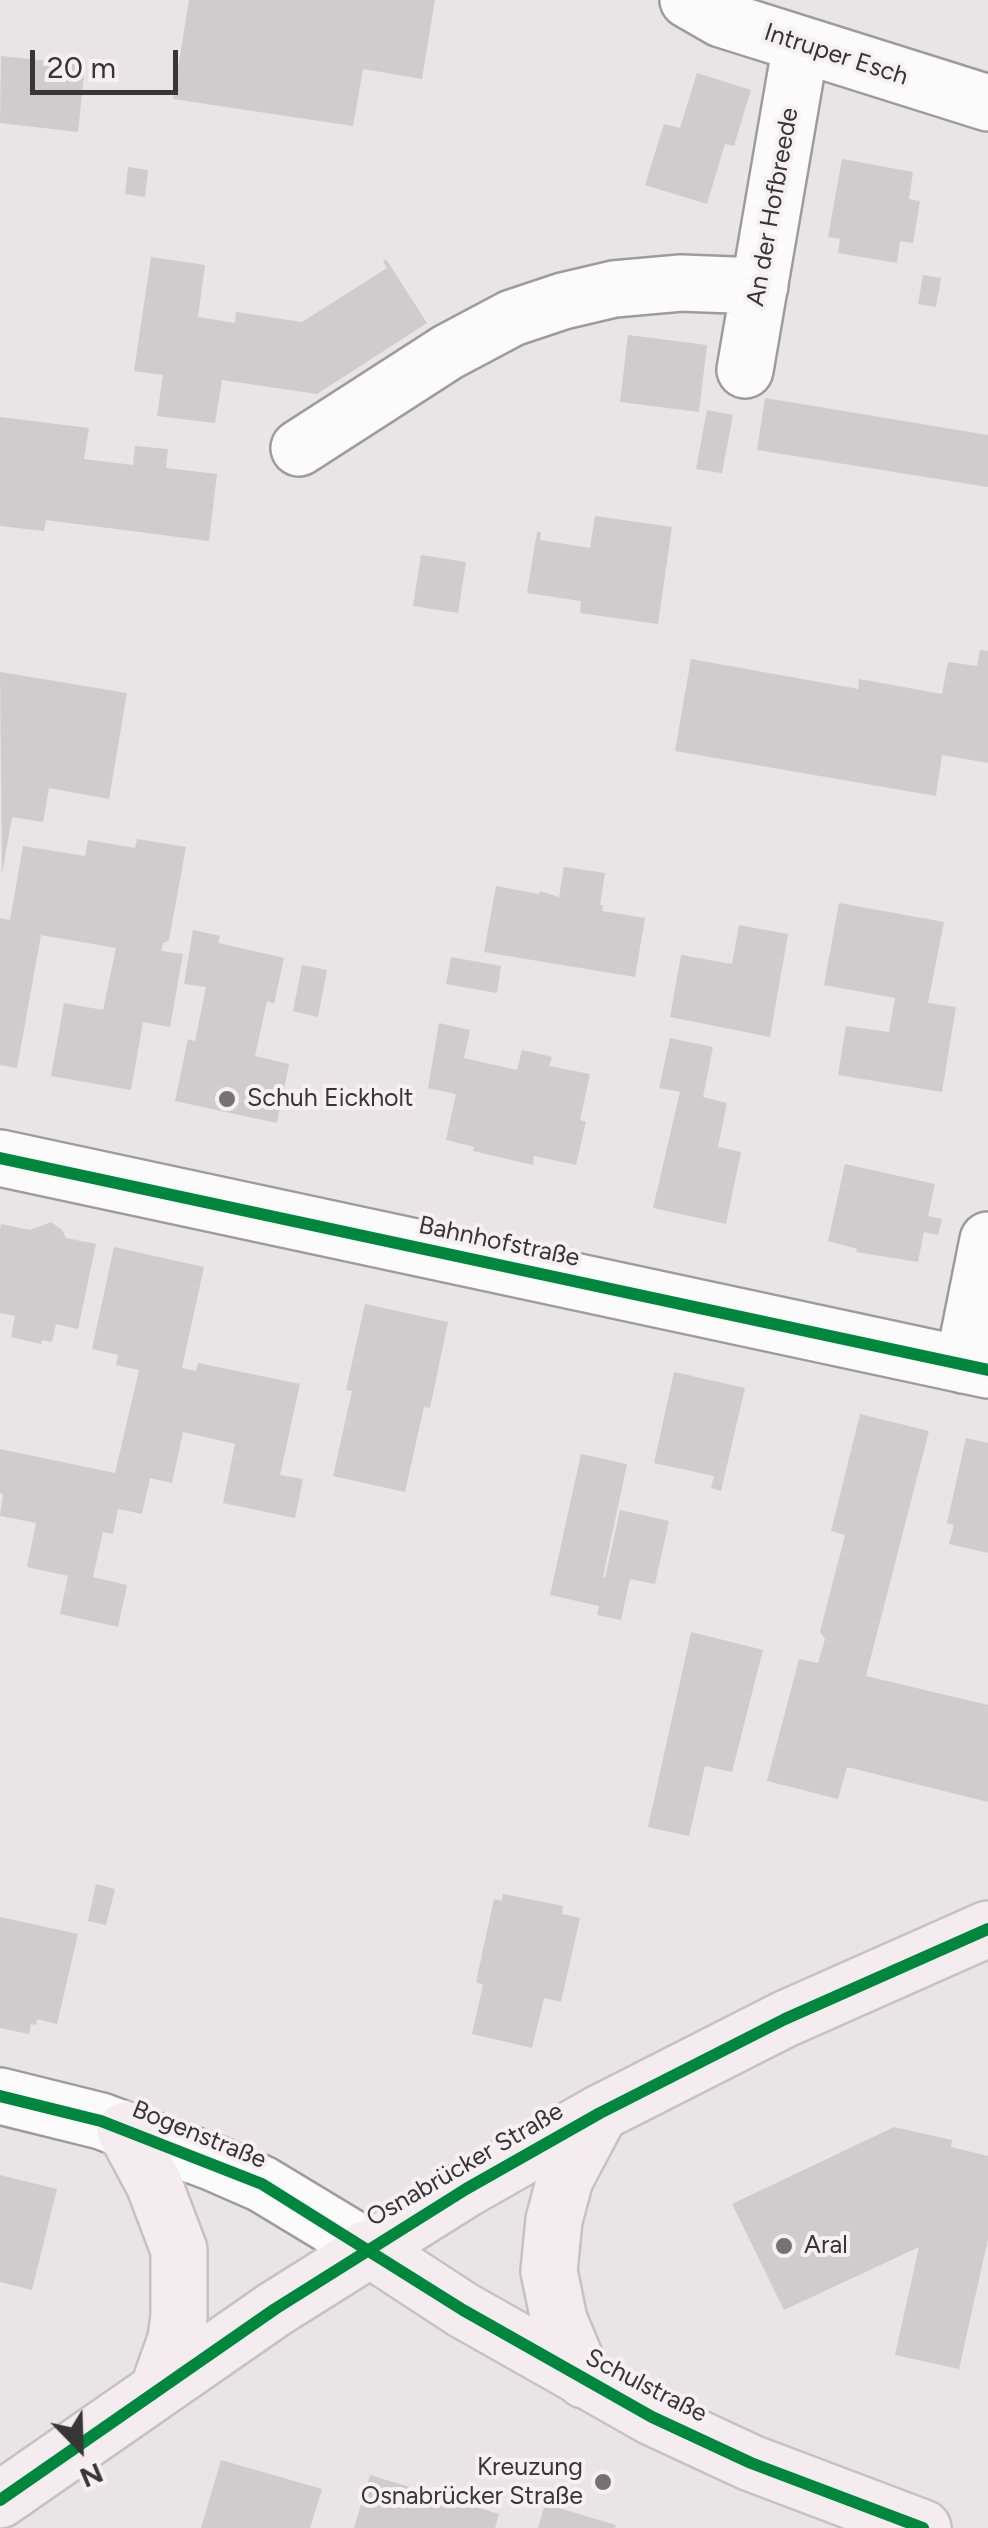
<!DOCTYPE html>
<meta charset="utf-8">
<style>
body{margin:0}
#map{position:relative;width:988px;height:2528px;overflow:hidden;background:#e9e4e6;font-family:Figtree,sans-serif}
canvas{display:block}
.north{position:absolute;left:30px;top:2398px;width:100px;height:100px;-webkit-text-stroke:8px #f7f0f3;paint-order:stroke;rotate:157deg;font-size:28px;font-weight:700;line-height:40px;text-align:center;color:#383536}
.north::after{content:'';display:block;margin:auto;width:35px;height:45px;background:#383536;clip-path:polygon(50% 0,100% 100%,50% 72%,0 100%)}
.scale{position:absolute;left:30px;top:50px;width:148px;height:45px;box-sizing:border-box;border:5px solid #383536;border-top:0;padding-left:12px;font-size:30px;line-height:35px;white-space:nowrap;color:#383536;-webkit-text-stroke:8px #f7f0f3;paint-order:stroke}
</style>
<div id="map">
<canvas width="988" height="2528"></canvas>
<div class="north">N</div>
<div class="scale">20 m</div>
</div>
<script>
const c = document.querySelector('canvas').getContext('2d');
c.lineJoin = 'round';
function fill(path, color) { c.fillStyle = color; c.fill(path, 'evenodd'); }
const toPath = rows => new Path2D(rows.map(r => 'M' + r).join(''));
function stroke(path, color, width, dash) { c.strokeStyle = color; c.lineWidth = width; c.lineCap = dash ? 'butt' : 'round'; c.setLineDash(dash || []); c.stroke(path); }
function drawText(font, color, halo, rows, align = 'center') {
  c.font = font + ' Figtree,sans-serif'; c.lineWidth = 8; c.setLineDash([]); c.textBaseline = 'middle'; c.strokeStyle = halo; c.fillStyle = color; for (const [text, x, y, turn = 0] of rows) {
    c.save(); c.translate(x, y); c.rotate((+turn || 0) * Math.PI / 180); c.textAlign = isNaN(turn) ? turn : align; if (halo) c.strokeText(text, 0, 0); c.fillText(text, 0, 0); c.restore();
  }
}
const building = toPath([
 [189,0,435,0,422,79,363,69,353,126,173,99],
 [1,56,85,65,78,132,0,123],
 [697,73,751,90,734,146,725,144,707,204,645,185,664,124,680,128],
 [842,159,913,172,909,199,920,201,913,243,900,241,897,263,838,253,840,239,828,237],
 [128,167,148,170,145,197,125,194],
 [151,257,205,265,198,317,235,323,236,312,302,322,387,268,383,262,386,259,427,323,317,394,222,380,215,423,157,416,163,375,134,371],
 [923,275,941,278,936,307,918,304],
 [628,335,707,345,699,412,620,402],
 [765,398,988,435,988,487,757,450],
 [707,410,733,415,722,473,696,469],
 [0,417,89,428,84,459,133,465,135,446,168,449,166,468,217,474,209,541,46,520,44,531,0,526],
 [595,516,672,527,658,624,580,613,581,601,527,593,537,532,541,532,540,540,590,548],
 [421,555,466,562,458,613,413,606],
 [980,650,988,651,988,763,942,755,936,796,675,751,691,659,858,689,859,679,942,694,948,662,977,666],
 [0,672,127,693,109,799,49,788,43,822,12,817,2,874],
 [137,839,186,847,169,940,163,943,161,951,183,954,170,1027,143,1022,131,1090,51,1076,64,1003,103,1010,116,948,41,935,17,1068,0,1065,0,918,10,920,23,846,85,856,88,840,135,848],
 [564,867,605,873,600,905,603,905,602,911,645,918,635,977,484,952,496,886,539,894,540,891,559,897],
 [839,903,944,922,928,1003,956,1007,942,1092,838,1075,846,1026,889,1032,895,998,824,985],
 [739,925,788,934,770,1037,670,1017,681,955,732,964],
 [193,930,220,936,218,943,284,958,274,1004,267,1001,255,1056,289,1064,277,1123,175,1101,188,1039,195,1041,206,987,184,984],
 [451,957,501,966,497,993,446,984],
 [302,965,327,970,318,1017,293,1011],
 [439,1023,470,1030,464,1058,517,1070,522,1050,552,1057,549,1066,590,1074,580,1120,586,1122,576,1165,534,1156,533,1165,473,1151,474,1147,446,1140,456,1094,428,1088],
 [670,1038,713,1047,703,1097,727,1103,718,1147,741,1152,726,1224,653,1208,680,1092,659,1088],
 [845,1164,935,1184,928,1216,942,1219,938,1235,924,1232,918,1262,856,1252,857,1249,828,1241],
 [51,1222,62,1230,66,1238,96,1244,78,1329,56,1324,52,1342,42,1340,41,1344,11,1337,15,1316,0,1313,0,1229,1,1224,30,1230],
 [114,1247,204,1267,182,1368,196,1371,198,1363,300,1384,280,1475,303,1479,295,1518,223,1503,235,1444,183,1432,172,1483,150,1478,142,1514,118,1509,113,1534,103,1532,93,1577,127,1585,118,1627,60,1614,68,1576,27,1567,36,1523,0,1516,3,1494,0,1493,0,1449,115,1473,139,1370,116,1365,118,1355,92,1349],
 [365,1304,448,1322,430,1408,424,1407,405,1492,333,1476,352,1391,346,1390],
 [674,1372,745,1388,721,1491,711,1488,714,1476,654,1463],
 [860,1414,929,1431,866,1676,988,1705,988,1802,847,1767,838,1799,767,1781,799,1659,818,1663,825,1639,820,1632,845,1535,831,1531],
 [966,1438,988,1443,988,1553,949,1544,954,1525,947,1523],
 [581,1454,627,1464,603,1577,605,1578,620,1510,669,1521,655,1584,630,1579,621,1620,597,1615,599,1606,550,1595],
 [691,1632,763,1650,732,1772,705,1766,689,1836,648,1827],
 [96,1884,115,1889,106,1925,88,1921],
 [503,1894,563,1906,562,1914,580,1918,561,2002,544,1998,532,2048,472,2034,483,1985,476,1982,494,1899,502,1901],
 [0,1917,78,1934,57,2024,37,2019,36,2025,31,2024,29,2034,0,2028],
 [894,2127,952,2140,951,2147,988,2156,988,2239,959,2369,895,2355,919,2247,784,2310,732,2204],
 [0,2175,57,2189,32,2290,0,2282],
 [221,2460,322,2489,310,2528,201,2528],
 [370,2475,499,2514,495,2528,354,2528],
 [545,2504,616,2525,615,2528,538,2528]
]);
const minor = toPath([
 [688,0,721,19,988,103],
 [745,370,801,44],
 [299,448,448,352,512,318,563,301,614,289,681,283,760,286],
 [0,1158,988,1370],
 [963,1365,988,1240],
 [0,2096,101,2121,214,2163,262,2184,368,2248]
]);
const major = toPath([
 [125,2130,154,2184,179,2250,179,2316,176,2339,158,2390],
 [368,2248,463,2310,652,2417,751,2463,923,2528],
 [584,2380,559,2320,549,2271,554,2220,565,2179,600,2113],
 [0,2500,275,2309,466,2189,600,2113,785,2019,988,1929]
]);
const cycleway = toPath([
 [0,1158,988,1370],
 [0,2096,101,2121,262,2184,463,2310,652,2417,751,2463,923,2528],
 [0,2500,275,2309,466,2189,600,2113,785,2019,988,1929]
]);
const markers = [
 [227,1099,10,"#767274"],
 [784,2246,10,"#767274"],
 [603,2482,10,"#767274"]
];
const streetNames = [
 ["Intruper Esch",836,55,18],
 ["An der Hofbreede",773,207,-80],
 ["Bahnhofstraße",499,1242,12],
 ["Bogenstraße",199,2135,22],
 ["Osnabrücker Straße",465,2165,-30],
 ["Schulstraße",646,2386,27]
];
const poiNames = [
 ["Schuh Eickholt",247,1099],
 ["Aral",804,2246],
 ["Kreuzung",583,2468,"right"],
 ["Osnabrücker Straße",583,2497,"right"]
];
fill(building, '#cfcccd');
stroke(minor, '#9f9b9d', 60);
stroke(major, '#c4c2c3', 60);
stroke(minor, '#fcfbfb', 55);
stroke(major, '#f5ecf0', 55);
stroke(cycleway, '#00873e', 12);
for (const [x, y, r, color] of markers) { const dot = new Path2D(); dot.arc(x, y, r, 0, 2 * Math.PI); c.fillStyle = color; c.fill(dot); stroke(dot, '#f7f0f3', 4); }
drawText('25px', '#383536', '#f7f0f3', streetNames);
drawText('25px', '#383536', '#f7f0f3', poiNames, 'left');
</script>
